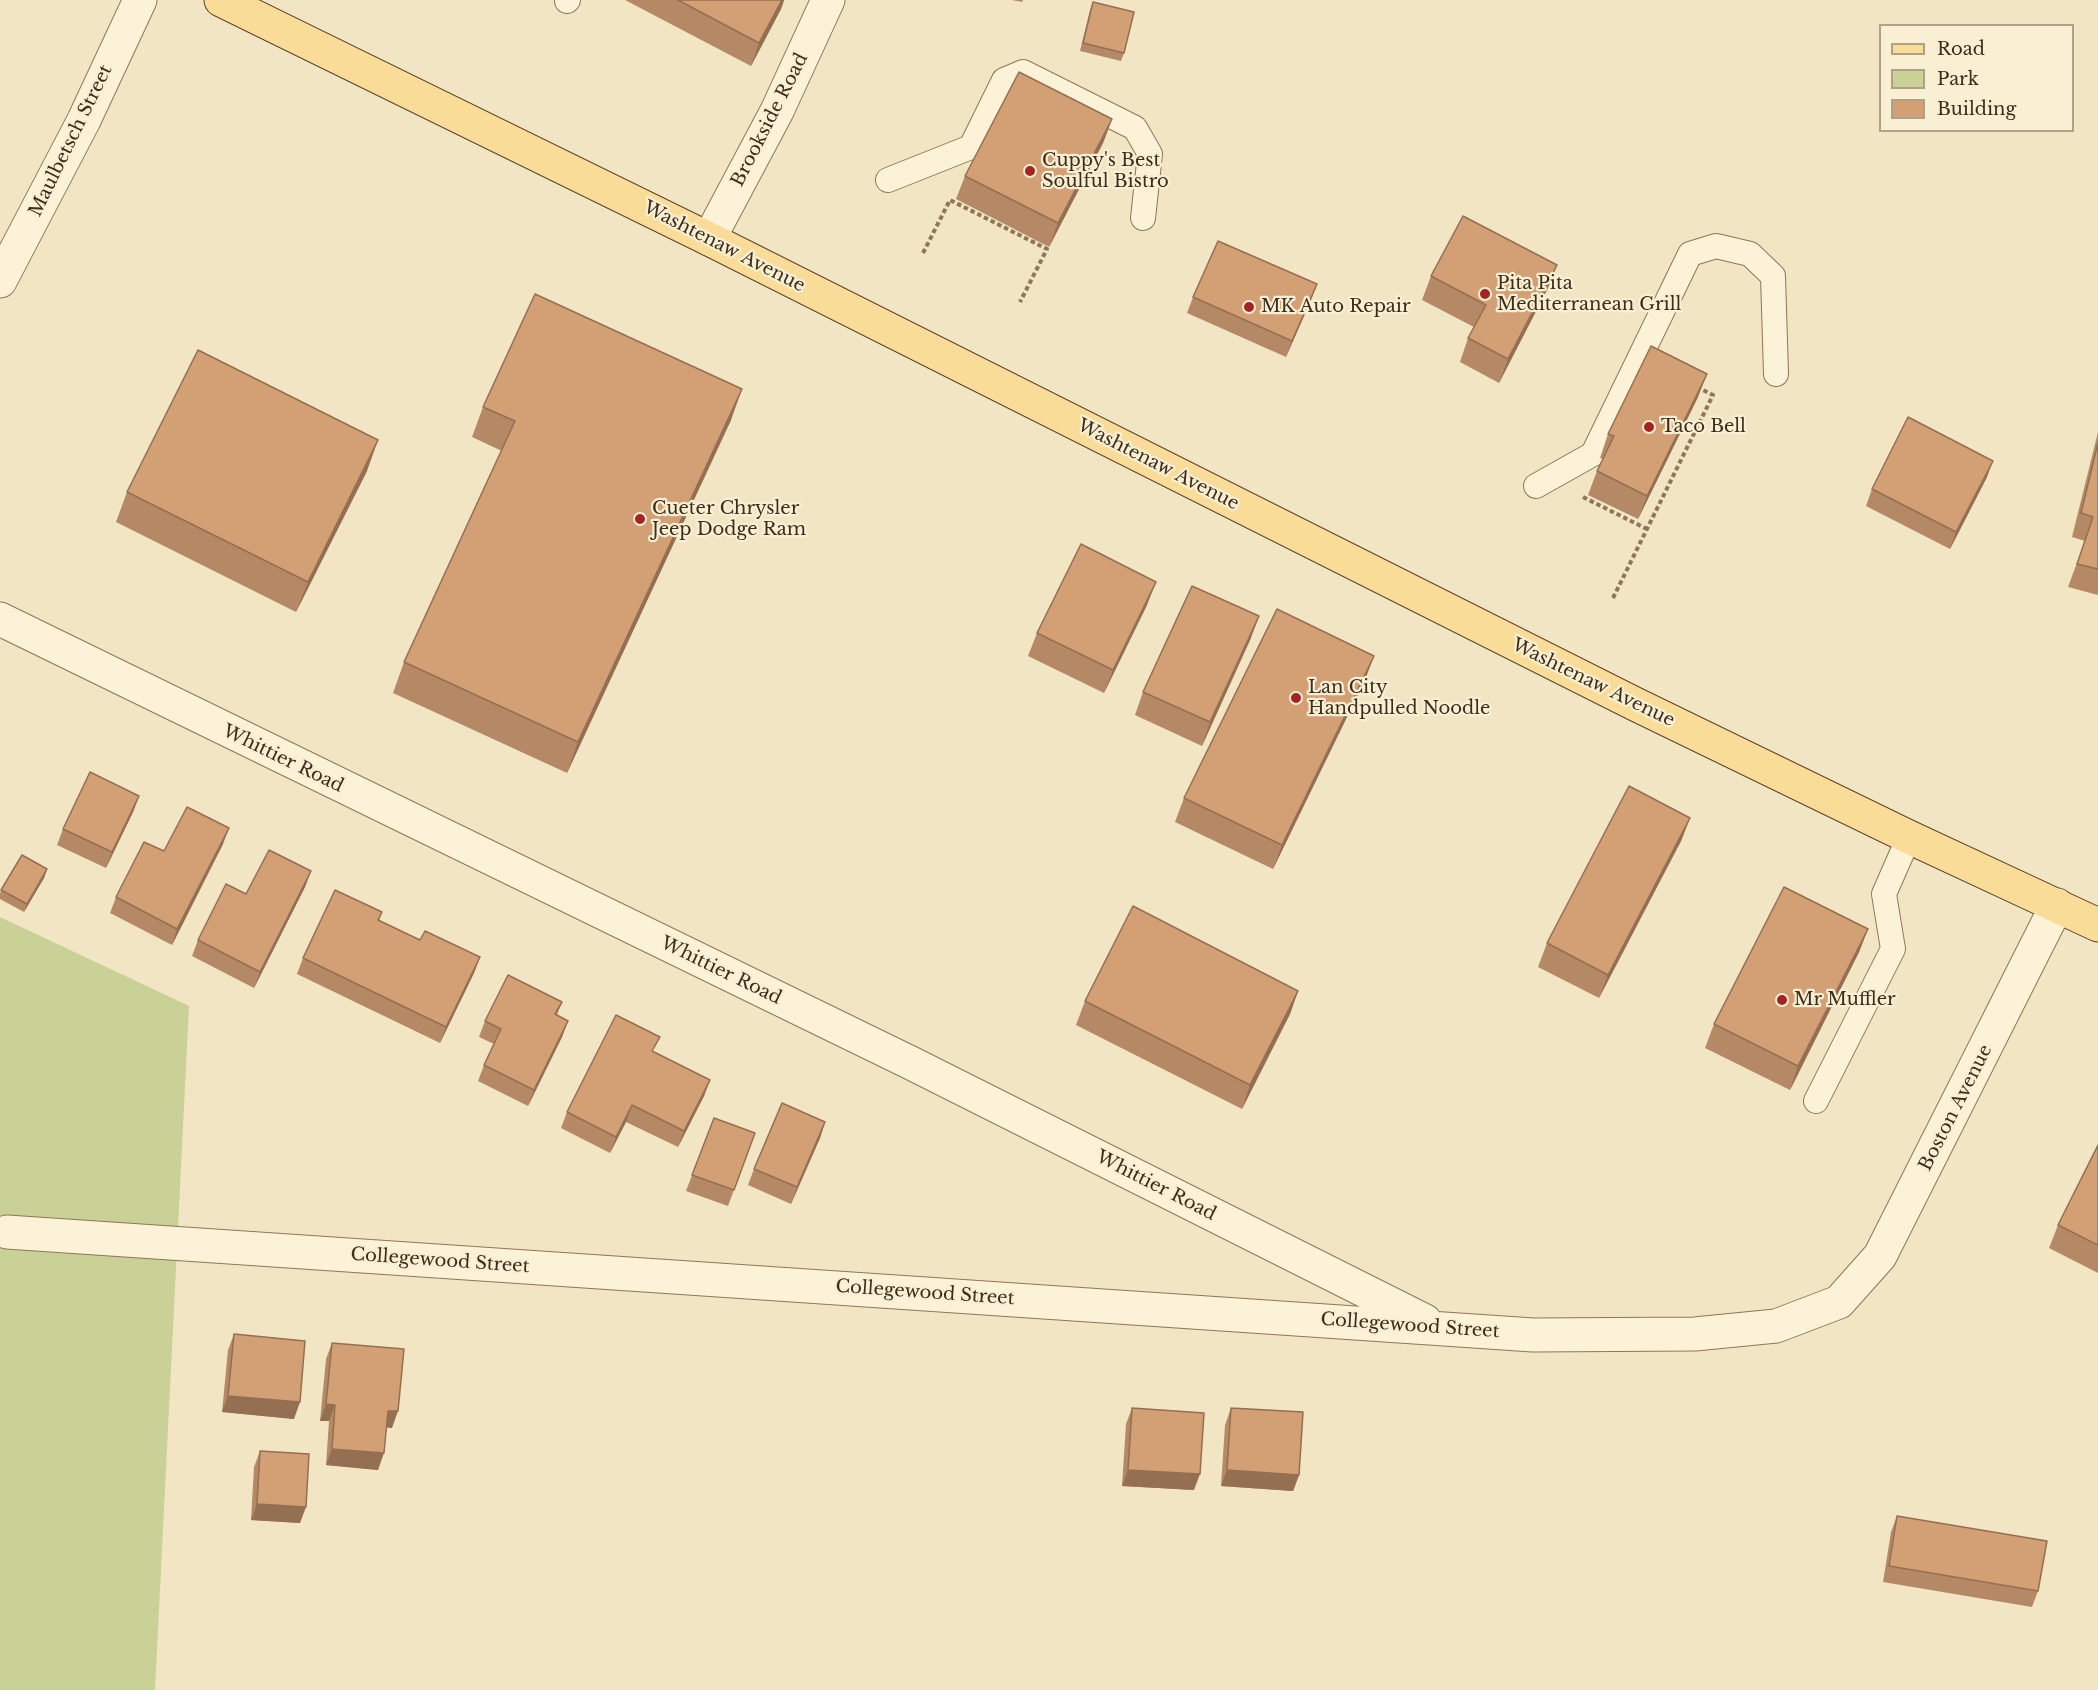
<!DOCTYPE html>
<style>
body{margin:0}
#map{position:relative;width:2098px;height:1690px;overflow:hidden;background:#f2e5c3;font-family:"Libre Baskerville",serif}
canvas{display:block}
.legend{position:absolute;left:1879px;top:24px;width:195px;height:108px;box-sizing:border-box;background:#f9efd3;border:2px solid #aea18a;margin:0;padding:8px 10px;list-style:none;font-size:18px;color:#3d2d1d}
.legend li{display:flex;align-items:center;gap:12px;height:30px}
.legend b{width:30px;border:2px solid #aea18a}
</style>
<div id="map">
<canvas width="2098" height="1690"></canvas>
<ul class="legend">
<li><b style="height:8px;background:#f8dc98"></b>Road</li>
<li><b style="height:16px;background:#c9d196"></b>Park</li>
<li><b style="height:16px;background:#d39f75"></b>Building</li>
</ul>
</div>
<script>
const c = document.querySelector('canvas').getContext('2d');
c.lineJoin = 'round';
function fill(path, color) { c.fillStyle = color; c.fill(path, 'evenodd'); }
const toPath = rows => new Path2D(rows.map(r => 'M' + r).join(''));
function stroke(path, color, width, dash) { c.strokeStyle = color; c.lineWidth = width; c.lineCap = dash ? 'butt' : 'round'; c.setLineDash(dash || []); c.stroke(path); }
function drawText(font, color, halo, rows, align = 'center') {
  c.font = font + ' "Libre Baskerville",serif'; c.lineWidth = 4.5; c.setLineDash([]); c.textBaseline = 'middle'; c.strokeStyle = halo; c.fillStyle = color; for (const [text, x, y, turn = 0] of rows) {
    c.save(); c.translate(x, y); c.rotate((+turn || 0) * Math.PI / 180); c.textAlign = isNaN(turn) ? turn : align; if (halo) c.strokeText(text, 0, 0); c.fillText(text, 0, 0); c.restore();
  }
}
const green = toPath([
 [0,917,189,1006,155,1690,0,1690]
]);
const path = toPath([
 [923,253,950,200,1047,249,1020,302],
 [1583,497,1647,529],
 [1613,598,1713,395,1699,388]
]);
const lane = toPath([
 [567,1,568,0],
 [888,180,971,147,1004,80,1023,72,1135,128,1150,154,1143,218],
 [1536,486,1593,454,1690,254,1716,246,1750,254,1773,276,1776,374],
 [1816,1101,1893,949,1884,894,1909,837]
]);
const street = toPath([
 [709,239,777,111,828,0],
 [0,281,84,120,140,0],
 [0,619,911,1063,1425,1321],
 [7,1232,1533,1335,1695,1334,1776,1326,1839,1302,1880,1256,2057,905]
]);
const primary = toPath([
 [221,0,709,239,1635,704,1909,837,2098,925]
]);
const wall = toPath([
 [625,0,784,0,781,9,751,66],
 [1012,0,1023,0,1022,2],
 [1093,2,1124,53,1121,61,1080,51,1090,10],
 [1112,119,1103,143,1049,247,956,199,965,176],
 [1557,265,1548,288,1499,383,1460,362,1468,338,1474,327,1422,300,1431,276],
 [1193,297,1311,300,1286,357,1187,313],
 [1698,397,1638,519,1588,495,1597,471,1603,459,1600,458,1608,434],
 [483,407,731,420,567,773,393,693,404,662,502,451,472,437],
 [2098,432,2098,595,2068,587,2085,541,2072,537],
 [367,471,296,612,116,522,127,492],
 [1987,477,1950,549,1866,506,1872,489],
 [1147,605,1104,693,1028,656,1037,633],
 [1259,616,1250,640,1202,746,1135,715,1143,692],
 [1365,680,1273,869,1175,822,1184,798],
 [139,796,133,812,106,868,57,845,63,829],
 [1690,818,1681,841,1599,998,1538,967,1547,943],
 [223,844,172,945,110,913,116,897,164,851],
 [47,869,44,878,24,912,0,899,0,894,1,890],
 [311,871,305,887,254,988,192,956,198,940,246,894],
 [382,912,379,921,420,940,480,957,474,973,440,1043,297,974,303,958],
 [1868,929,1859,952,1790,1090,1705,1048,1714,1024],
 [1298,991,1290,1014,1242,1109,1076,1025,1085,1001],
 [562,1002,557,1015,568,1021,562,1037,528,1106,478,1081,484,1065,494,1044,479,1037,485,1021],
 [655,1052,710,1080,704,1096,678,1147,626,1122,610,1153,561,1128,567,1112],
 [714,1118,755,1133,728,1206,686,1191],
 [825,1122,820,1138,791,1204,748,1185,754,1169],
 [2098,1145,2098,1273,2049,1248,2058,1225],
 [234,1334,294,1419,222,1412,228,1350],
 [332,1343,392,1428,387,1427,378,1470,326,1465,329,1421,320,1421,326,1359],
 [1132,1408,1194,1490,1122,1486,1126,1424],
 [1231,1408,1299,1475,1293,1491,1221,1486,1225,1425],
 [260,1451,300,1523,251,1520,254,1467],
 [1897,1516,2038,1591,2032,1607,1883,1582,1891,1532]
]);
const shadedWall = toPath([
 [782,0,784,0,781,9,751,66,759,43],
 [1112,119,1103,143,1049,247,1058,223],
 [1557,265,1548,288,1499,383,1508,359],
 [1317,284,1311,300,1286,357,1292,341],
 [1707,374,1698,397,1638,519,1647,496],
 [742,389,731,420,567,773,578,742],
 [378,440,367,471,296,612,308,582],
 [1993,461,1987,477,1950,549,1956,532],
 [1156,582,1147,605,1104,693,1113,670],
 [1259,616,1250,640,1202,746,1210,722],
 [1374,656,1365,680,1273,869,1282,845],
 [139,796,133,812,106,868,112,852],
 [1690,818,1681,841,1599,998,1608,975],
 [229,828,223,844,172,945,177,929],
 [47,869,44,878,24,912,27,904],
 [311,871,305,887,254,988,260,972],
 [1868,929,1859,952,1790,1090,1798,1066],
 [480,957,474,973,440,1043,446,1027],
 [1298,991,1290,1014,1242,1109,1250,1085],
 [568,1021,562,1037,528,1106,534,1090],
 [710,1080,704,1096,678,1147,684,1131],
 [632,1105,626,1122,610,1153,616,1137],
 [825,1122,820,1138,791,1204,797,1187],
 [228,1396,300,1402,294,1419,222,1412],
 [326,1404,335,1405,329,1421,320,1421],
 [388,1411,398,1411,392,1428,382,1427],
 [332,1449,384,1453,378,1470,326,1465],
 [1128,1470,1200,1474,1194,1490,1122,1486],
 [1227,1470,1299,1475,1293,1491,1221,1486],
 [257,1504,306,1507,300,1523,251,1520]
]);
const building = toPath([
 [678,0,782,0,759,43,678,0],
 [1093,2,1134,12,1124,53,1083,43,1093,2],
 [1019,72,1112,119,1058,223,965,176,1019,72],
 [1463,216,1557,265,1508,359,1468,338,1486,305,1431,276,1463,216],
 [1218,241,1317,284,1292,341,1193,297,1218,241],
 [535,294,742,389,578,742,404,662,515,421,483,407,535,294],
 [1651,346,1707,374,1647,496,1597,471,1614,436,1608,434,1651,346],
 [198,350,378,440,308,582,127,492,198,350],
 [1908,417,1993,461,1956,532,1872,489,1908,417],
 [2098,443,2098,569,2077,564,2093,517,2081,513,2098,443],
 [1081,544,1156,582,1113,670,1037,633,1081,544],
 [1192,586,1259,616,1210,722,1143,692,1192,586],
 [1277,609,1374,656,1282,845,1184,798,1277,609],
 [90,772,139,796,112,852,63,829,90,772],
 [1629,786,1690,818,1608,975,1547,943,1629,786],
 [187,807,229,828,177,929,116,897,144,842,164,851,187,807],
 [269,850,311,871,260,972,198,940,226,884,246,894,269,850],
 [22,855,47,869,27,904,1,890,22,855],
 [1784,887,1868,929,1798,1066,1714,1024,1784,887],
 [335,890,382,912,378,920,420,940,425,931,480,957,446,1027,303,958,335,890],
 [1133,906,1298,991,1250,1085,1085,1001,1133,906],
 [508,975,562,1002,555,1014,568,1021,534,1090,484,1065,501,1029,485,1021,508,975],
 [616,1015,660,1037,652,1051,710,1080,684,1131,632,1105,616,1137,567,1112,616,1015],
 [782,1103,825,1122,797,1187,754,1169,782,1103],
 [714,1118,755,1133,734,1190,692,1175,714,1118],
 [2098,1145,2098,1245,2058,1225,2098,1145],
 [234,1334,305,1341,300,1402,228,1396,234,1334],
 [332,1343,404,1349,398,1411,388,1411,384,1453,332,1449,335,1405,326,1404,332,1343],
 [1132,1408,1204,1413,1200,1474,1128,1470,1132,1408],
 [1231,1408,1303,1412,1299,1475,1227,1470,1231,1408],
 [260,1451,309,1454,306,1507,257,1504,260,1451],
 [1897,1516,2047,1541,2038,1591,1889,1566,1897,1516]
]);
const markers = [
 [1030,171,6,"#a32422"],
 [1485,294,6,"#a32422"],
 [1249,307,6,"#a32422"],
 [1649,427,6,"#a32422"],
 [640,519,6,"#a32422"],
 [1296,698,6,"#a32422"],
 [1782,1000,6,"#a32422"]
];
const streetNames = [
 ["Brookside Road",770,120,-63],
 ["Maulbetsch Street",71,141,-64],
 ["Washtenaw Avenue",724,247,27],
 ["Washtenaw Avenue",1158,465,27],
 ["Washtenaw Avenue",1593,683,26],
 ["Whittier Road",283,759,26],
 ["Whittier Road",721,971,26],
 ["Boston Avenue",1956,1108,-63],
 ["Whittier Road",1156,1186,27],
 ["Collegewood Street",440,1261,4],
 ["Collegewood Street",925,1293,4],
 ["Collegewood Street",1410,1326,4]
];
const poiNames = [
 ["Cuppy's Best",1042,161],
 ["Soulful Bistro",1042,182],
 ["Pita Pita",1497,284],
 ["Mediterranean Grill",1497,305],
 ["MK Auto Repair",1261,307],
 ["Taco Bell",1661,427],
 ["Cueter Chrysler",652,509],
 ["Jeep Dodge Ram",652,530],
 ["Lan City",1308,688],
 ["Handpulled Noodle",1308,709],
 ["Mr Muffler",1794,1000]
];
fill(green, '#c9d196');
stroke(lane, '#8e7658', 26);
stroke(street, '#8e7658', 35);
stroke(primary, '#5c432c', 35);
stroke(path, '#8e7658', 4, [4.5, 3]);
stroke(lane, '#fcf2d7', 24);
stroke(street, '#fcf2d7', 33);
stroke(primary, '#f8dc98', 33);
fill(wall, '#b58965');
fill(shadedWall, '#946f52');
fill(building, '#d39f75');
stroke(building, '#946f52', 1.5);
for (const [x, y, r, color] of markers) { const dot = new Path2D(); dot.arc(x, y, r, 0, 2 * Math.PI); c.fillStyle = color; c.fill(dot); stroke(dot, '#f9efd3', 2); }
drawText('18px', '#3d2d1d', '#f9efd3', streetNames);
drawText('18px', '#3d2d1d', '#f9efd3', poiNames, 'left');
</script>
